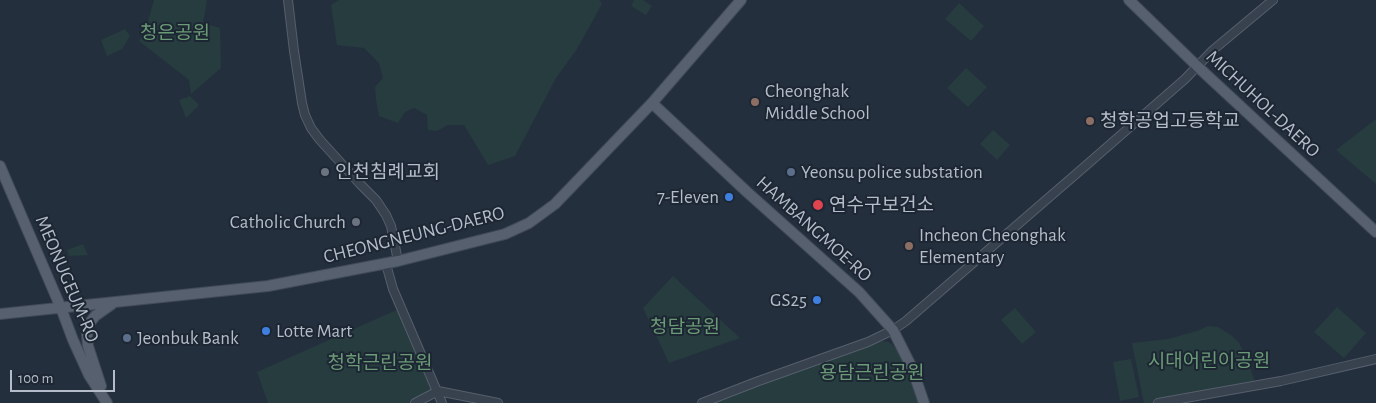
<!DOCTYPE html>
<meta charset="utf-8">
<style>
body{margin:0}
#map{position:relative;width:1376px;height:403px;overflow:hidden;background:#242f3e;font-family:"Alegreya Sans",sans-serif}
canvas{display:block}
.scale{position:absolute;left:10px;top:370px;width:105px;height:22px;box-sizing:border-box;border:2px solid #b4bcc9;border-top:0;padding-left:6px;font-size:15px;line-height:18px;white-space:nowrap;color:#b4bcc9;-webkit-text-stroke:4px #1d2633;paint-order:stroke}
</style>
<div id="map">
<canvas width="1376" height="403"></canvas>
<div class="scale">100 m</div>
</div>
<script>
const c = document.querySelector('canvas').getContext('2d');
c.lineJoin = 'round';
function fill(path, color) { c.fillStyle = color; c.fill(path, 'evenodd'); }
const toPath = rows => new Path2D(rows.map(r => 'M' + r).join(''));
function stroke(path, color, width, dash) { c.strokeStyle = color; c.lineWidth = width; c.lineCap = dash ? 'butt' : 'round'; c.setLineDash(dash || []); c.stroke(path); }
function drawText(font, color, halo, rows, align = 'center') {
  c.font = font + ' "Alegreya Sans","Noto Sans KR",sans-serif'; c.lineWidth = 4; c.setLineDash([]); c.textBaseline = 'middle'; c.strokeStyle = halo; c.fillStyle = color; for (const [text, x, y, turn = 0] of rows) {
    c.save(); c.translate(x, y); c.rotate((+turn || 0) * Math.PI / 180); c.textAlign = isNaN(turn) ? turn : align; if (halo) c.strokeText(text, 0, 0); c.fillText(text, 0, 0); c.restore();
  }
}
const green = toPath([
 [154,0,207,0,203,23,220,28,221,68,191,94,189,80,139,41,144,35],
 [339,0,599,0,602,4,577,49,556,78,515,156,488,165,464,125,448,125,437,131,428,130,427,115,414,108,405,112,398,123,379,116,376,100,375,87,383,78,379,63,364,48,337,45,331,5],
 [634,0,643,0,652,6,646,15,631,6],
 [959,3,984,26,971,41,945,19],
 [125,29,130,36,122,49,107,56,101,40],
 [966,68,987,87,968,107,947,88],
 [190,96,199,105,186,118,179,100],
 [1376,119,1376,184,1336,150],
 [993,130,1010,145,997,160,980,144],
 [83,244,88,255,69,256,67,250],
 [673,276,740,338,669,363,643,308],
 [1337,307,1366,333,1344,358,1314,332],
 [401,308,438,391,411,403,268,403,257,372],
 [1015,308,1036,332,1022,344,1001,320],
 [1208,326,1218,327,1231,335,1239,343,1246,356,1256,385,1158,403,1144,403,1132,343,1168,339,1197,331],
 [883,341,889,342,898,350,907,371,918,403,702,403,868,342],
 [1131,359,1139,397,1120,401,1113,362]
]);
const minor = toPath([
 [288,0,294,51,302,103,305,115,311,128,320,140,360,184,376,200,386,215,391,226,398,261],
 [386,264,393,289,442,403],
 [415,403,438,391,498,403],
 [702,403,756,382,868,342,893,330,906,321,1083,168,1185,79,1213,50,1273,0],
 [1158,403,1281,381,1376,359]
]);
const major = toPath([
 [1129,0,1197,66,1376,232],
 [652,103,747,192,859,292,893,330,912,368,924,403],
 [0,166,61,308,73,340,89,375,107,403],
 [0,314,268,286,398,261,505,234,529,223,555,204,652,103,741,0],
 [101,386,88,346,87,335,89,324,95,316,112,304]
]);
const markers = [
 [755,102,5,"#8d6e63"],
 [1090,121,5,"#8d6e63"],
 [325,172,5,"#6b7280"],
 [791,172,5,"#5c6f8a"],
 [729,197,5,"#3f7fe0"],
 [818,205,6,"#e0444e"],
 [356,222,5,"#6b7280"],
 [909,246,5,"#8d6e63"],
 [817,300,5,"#3f7fe0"],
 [266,331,5,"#3f7fe0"],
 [127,338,5,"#5c6f8a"]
];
const parkNames = [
 ["청은공원",175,33],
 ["청담공원",685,327],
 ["시대어린이공원",1209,361],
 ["청학근린공원",380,363],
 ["용담근린공원",872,373]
];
const poiNames = [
 ["Cheonghak",765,91],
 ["Middle School",765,113],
 ["청학공업고등학교",1100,121],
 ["인천침례교회",335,172],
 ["Yeonsu police substation",801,172],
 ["7-Eleven",719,197,"right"],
 ["연수구보건소",829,205],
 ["Catholic Church",346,222,"right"],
 ["Incheon Cheonghak",919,235],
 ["Elementary",919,257],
 ["GS25",807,300,"right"],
 ["Lotte Mart",276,331],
 ["Jeonbuk Bank",137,338]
];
const streetNames = [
 ["MICHUHOL-DAERO",1263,104,43],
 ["HAMBANGMOE-RO",814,229,42],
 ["CHEONGNEUNG-DAERO",414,235,-14],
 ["MEONUGEUM-RO",67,279,67]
];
fill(green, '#263c3f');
stroke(minor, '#565f6c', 10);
stroke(major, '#414a57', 12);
stroke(minor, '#38414e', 8);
stroke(major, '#56606e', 10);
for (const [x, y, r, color] of markers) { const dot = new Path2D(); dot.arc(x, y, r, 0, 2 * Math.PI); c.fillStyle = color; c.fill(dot); stroke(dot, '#1d2633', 2); }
drawText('19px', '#6b9a76', '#1d2633', parkNames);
drawText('19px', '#b4bcc9', '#1d2633', poiNames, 'left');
drawText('19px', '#b4bcc9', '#1d2633', streetNames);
</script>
